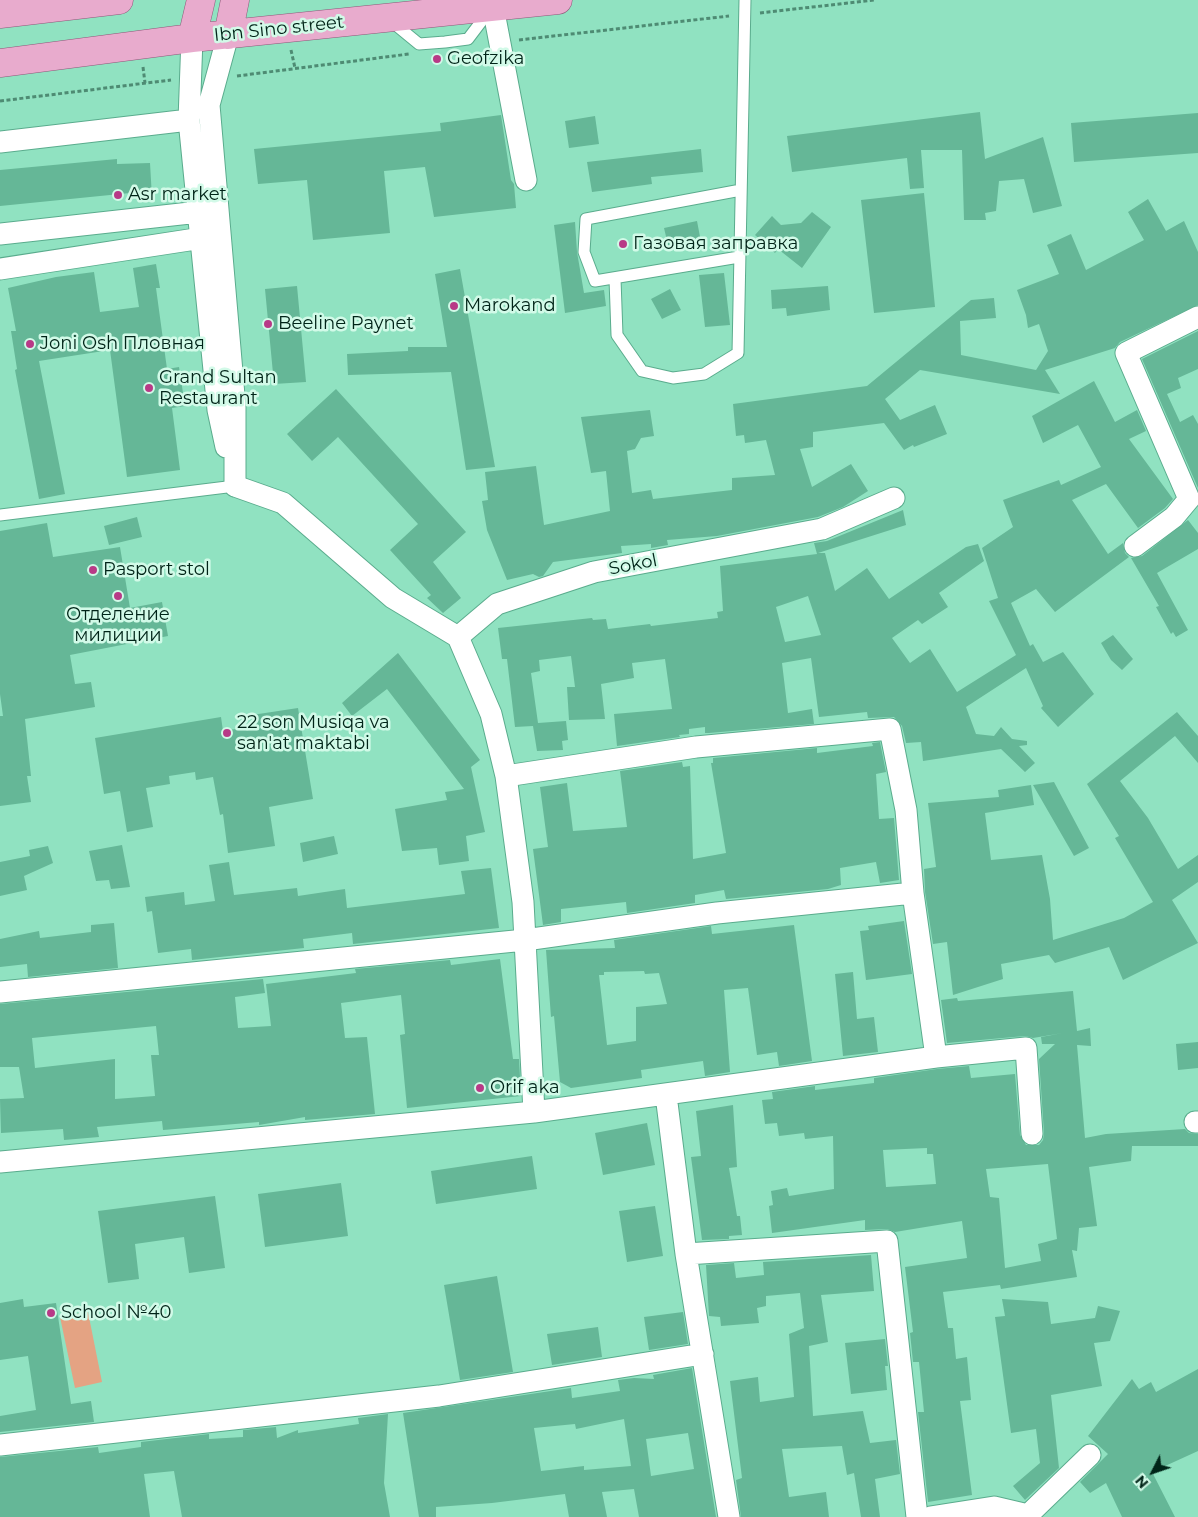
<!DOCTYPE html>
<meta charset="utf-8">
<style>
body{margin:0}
#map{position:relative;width:1198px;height:1517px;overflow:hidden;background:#90e2c1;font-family:Montserrat,sans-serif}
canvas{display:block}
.north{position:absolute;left:1128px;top:1447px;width:50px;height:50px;-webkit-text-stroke:4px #d2fae8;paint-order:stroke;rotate:229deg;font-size:14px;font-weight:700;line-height:20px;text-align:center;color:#002418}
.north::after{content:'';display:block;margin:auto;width:18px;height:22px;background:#002418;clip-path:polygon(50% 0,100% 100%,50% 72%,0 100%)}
</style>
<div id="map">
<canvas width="1198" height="1517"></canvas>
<div class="north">N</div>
</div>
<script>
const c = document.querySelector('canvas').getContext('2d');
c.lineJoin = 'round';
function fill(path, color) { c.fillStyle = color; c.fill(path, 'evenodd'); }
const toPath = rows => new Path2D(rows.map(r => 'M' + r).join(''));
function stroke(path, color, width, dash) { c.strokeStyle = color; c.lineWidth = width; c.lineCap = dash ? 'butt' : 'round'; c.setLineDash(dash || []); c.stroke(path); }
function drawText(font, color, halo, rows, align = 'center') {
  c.font = font + ' Montserrat,sans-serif'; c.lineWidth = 5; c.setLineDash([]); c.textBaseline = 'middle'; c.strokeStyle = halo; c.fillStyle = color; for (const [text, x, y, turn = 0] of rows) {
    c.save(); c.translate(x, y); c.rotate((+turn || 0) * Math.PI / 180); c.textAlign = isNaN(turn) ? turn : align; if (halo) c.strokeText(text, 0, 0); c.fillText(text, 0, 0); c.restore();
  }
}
const green = toPath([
 [88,1312,102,1382,75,1388,60,1317]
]);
const building = toPath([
 [980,112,985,159,1043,137,1062,206,1033,213,1024,179,999,181,996,211,985,213,986,220,964,220,962,150,921,150,924,188,910,189,907,158,792,172,787,136],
 [1198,113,1198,153,1074,162,1071,123],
 [501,115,511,180,514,184,516,208,434,217,425,167,384,171,390,233,313,240,307,180,258,184,254,149,441,131,440,123],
 [595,116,599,144,569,148,565,121],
 [701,149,703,172,651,177,652,184,592,192,587,162],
 [117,159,117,164,150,163,152,198,130,198,130,193,0,206,0,170],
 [924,193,935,307,874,313,861,200],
 [1148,199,1166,231,1184,221,1198,252,1198,305,1120,342,1115,348,1045,370,1060,394,920,370,885,399,900,420,935,405,947,434,914,447,913,445,904,450,884,423,813,432,813,447,800,449,812,487,851,464,868,491,843,507,818,517,717,536,667,540,668,545,651,548,651,544,621,546,622,553,553,562,543,576,539,577,533,574,507,580,487,530,482,501,488,500,485,472,536,466,544,525,610,511,606,471,591,473,581,417,650,410,654,436,641,438,635,449,627,451,632,493,651,490,653,499,732,490,732,478,775,475,766,440,745,443,744,435,736,436,733,404,867,386,971,300,994,298,996,318,960,321,961,355,1036,370,1048,351,1039,324,1028,328,1026,315,1017,290,1059,274,1047,245,1071,234,1086,270,1144,240,1128,212],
 [812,212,831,227,802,268,778,249,775,253,755,235,772,216,781,225,801,223],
 [697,221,701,242,669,249,664,228],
 [575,222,577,252,584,293,604,290,606,306,565,313,554,225],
 [156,264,160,288,156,288,167,369,179,367,185,406,172,408,180,470,127,477,110,350,39,361,65,494,39,499,15,370,17,369,11,331,16,331,8,288,56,277,94,272,100,312,139,307,133,268],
 [460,269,495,467,466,470,451,372,348,375,347,354,408,351,408,347,447,347,435,274],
 [724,273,730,325,705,327,699,275],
 [297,286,306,382,274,384,265,289],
 [828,286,830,310,787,316,786,308,772,309,771,290],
 [670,289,681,310,662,319,651,299],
 [1198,331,1198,369,1178,378,1181,388,1167,394,1180,422,1193,415,1198,424,1198,488,1142,359],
 [1094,381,1115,422,1137,410,1146,431,1129,439,1173,499,1165,508,1138,528,1106,484,1072,500,1108,554,1123,543,1125,553,1129,557,1055,612,1036,589,1011,603,1030,646,1033,644,1043,662,1063,652,1094,694,1058,727,1041,708,1043,706,1026,668,966,707,976,734,994,736,1001,727,1012,739,1027,741,1027,745,1019,746,1035,763,1025,772,1001,749,923,761,921,742,906,743,902,726,894,717,868,718,867,712,819,717,811,658,782,663,788,713,812,709,814,724,709,733,705,733,705,727,689,729,689,734,679,735,680,737,617,746,614,714,672,709,665,659,632,663,634,678,601,684,605,719,569,720,567,687,575,687,571,656,539,660,540,671,531,673,538,723,566,721,568,740,562,741,563,750,537,751,533,726,515,727,507,659,502,659,498,628,592,618,593,620,606,619,608,629,650,624,651,626,718,618,717,612,723,611,720,566,817,554,814,543,827,541,903,510,906,525,818,553,825,553,835,591,867,568,889,599,966,547,978,544,984,561,939,593,948,607,922,624,918,620,892,638,910,663,930,649,957,692,1016,655,989,601,998,598,982,548,1013,527,1003,500,1059,480,1061,485,1101,467,1078,425,1043,443,1032,416],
 [808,596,821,635,785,642,776,607],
 [336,389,466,532,433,562,461,598,443,613,427,598,431,595,390,550,418,524,338,437,312,461,287,434],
 [137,517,142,537,109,545,104,526],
 [1188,520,1198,533,1198,549,1157,573,1188,630,1176,637,1173,632,1171,634,1156,607,1159,606,1131,558,1142,556],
 [47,523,53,557,120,547,130,608,162,602,168,636,70,655,75,684,91,682,95,707,25,719,31,776,27,776,31,802,0,806,0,716,3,716,0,694,0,531],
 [1113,635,1133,659,1122,670,1111,660,1101,643],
 [398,653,480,760,471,767,485,832,466,836,469,861,439,865,437,848,402,851,395,809,447,800,445,792,464,789,387,689,352,716,342,703],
 [298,708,313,799,269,807,275,846,228,853,223,814,220,815,213,777,196,780,195,772,169,776,170,784,146,788,153,827,127,832,120,791,104,794,95,738,221,717,223,731,254,726,252,715],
 [1177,712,1198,736,1198,763,1175,736,1120,781,1148,818,1178,869,1198,855,1198,882,1172,900,1198,943,1123,980,1109,947,1055,963,1049,955,1001,964,1003,979,953,995,947,942,933,944,925,892,924,869,936,867,928,803,999,797,998,790,1031,785,1034,805,985,813,991,860,1042,855,1050,899,1053,940,1124,918,1153,902,1115,838,1119,836,1087,784],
 [880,742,886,772,876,774,879,819,894,818,899,880,880,883,876,862,840,868,841,885,828,889,726,899,724,890,695,895,695,903,627,913,626,902,561,909,561,922,543,925,533,849,548,847,540,787,567,783,573,831,627,827,620,771,682,762,683,767,690,766,693,859,726,853,711,763,713,763,713,758,817,748,817,753,873,746,872,743],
 [1054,782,1089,848,1074,856,1033,785],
 [334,836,338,854,303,862,300,843],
 [122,845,130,887,111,889,109,880,96,881,89,851],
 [48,846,53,863,24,876,27,890,0,896,0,862,30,856,29,850],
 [229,862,234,895,297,888,298,896,345,889,347,908,465,894,461,871,491,868,499,928,353,944,352,933,303,939,304,948,192,960,191,949,158,953,152,911,147,912,145,897,184,892,185,905,215,901,209,865],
 [904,921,912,974,866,980,860,931,869,930,868,926],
 [114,923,118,968,28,977,27,964,0,967,0,939,39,931,40,938,91,932,91,925],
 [794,925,812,1061,779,1066,777,1052,757,1055,748,988,724,990,730,1072,705,1076,703,1061,641,1070,642,1078,571,1088,560,1082,554,1016,551,1017,546,950,615,948,614,940,711,926,712,934],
 [644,971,645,974,659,973,667,1004,636,1007,636,1041,607,1045,599,975,604,975,604,972],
 [500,959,513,1059,519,1059,521,1096,407,1108,400,1035,405,1034,401,995,341,1003,345,1038,367,1037,375,1114,305,1120,305,1117,259,1125,259,1122,163,1130,162,1121,97,1127,99,1137,64,1140,63,1129,1,1133,0,1099,24,1098,19,1067,0,1067,0,1004,263,979,265,993,235,997,238,1028,271,1026,266,984,356,973,355,969,450,960,451,965],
 [156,1026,159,1055,151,1055,155,1096,115,1099,115,1059,35,1068,32,1038],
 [853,972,857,1019,874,1017,878,1052,843,1056,835,974],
 [1073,991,1077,1031,1090,1028,1091,1046,1077,1045,1085,1138,1106,1134,1185,1129,1189,1133,1198,1134,1198,1146,1132,1146,1131,1161,1089,1167,1097,1226,1079,1228,1077,1251,1072,1250,1077,1277,1001,1289,1000,1285,943,1292,948,1328,953,1328,956,1359,967,1357,971,1400,960,1401,972,1495,928,1502,918,1412,924,1412,919,1362,913,1362,910,1333,913,1332,905,1267,967,1258,962,1221,895,1232,887,1229,865,1230,865,1220,772,1233,769,1206,773,1205,771,1191,787,1188,789,1196,834,1189,833,1136,805,1139,804,1133,779,1136,777,1123,765,1124,762,1100,773,1099,772,1092,815,1086,815,1090,874,1083,874,1078,937,1069,969,1066,971,1078,1015,1074,1020,1135,1026,1145,1039,1145,1043,1140,1044,1133,1039,1059,1055,1044,1042,1044,1041,1037,1063,1033,1033,1038,1025,1036,947,1043,941,1000,957,998,958,1001],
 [927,1148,927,1154,933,1154,936,1184,886,1187,883,1150],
 [1048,1164,1057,1239,1038,1244,1041,1261,1005,1268,999,1198,990,1197,986,1169],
 [1198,1042,1198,1068,1178,1070,1176,1044],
 [733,1105,737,1167,729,1168,737,1216,740,1216,742,1235,729,1236,729,1239,702,1240,691,1157,701,1156,696,1111],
 [647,1123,655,1165,603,1175,595,1133],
 [532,1156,537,1189,436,1204,431,1171],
 [341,1183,348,1236,265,1247,258,1194],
 [215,1196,225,1268,189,1273,184,1237,135,1244,139,1279,108,1283,98,1211],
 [655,1206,663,1256,627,1262,619,1211],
 [871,1255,874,1291,821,1295,828,1342,809,1346,813,1416,863,1411,870,1443,896,1440,900,1474,875,1479,880,1517,861,1517,854,1473,847,1475,842,1446,782,1449,789,1497,826,1492,829,1517,741,1517,736,1480,742,1478,730,1381,758,1377,760,1402,794,1397,789,1334,804,1328,800,1293,766,1296,766,1306,757,1308,759,1323,721,1326,720,1317,709,1316,706,1265,734,1263,736,1278,764,1275,763,1262],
 [497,1276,513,1372,460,1380,444,1285],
 [23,1299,24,1307,56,1303,71,1404,91,1401,94,1422,0,1432,0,1416,36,1410,28,1356,0,1360,0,1303],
 [1002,1299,1048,1302,1051,1324,1095,1318,1098,1306,1120,1311,1110,1341,1094,1343,1102,1386,1051,1395,1059,1468,1025,1500,1013,1486,1040,1463,1036,1429,1011,1433,995,1317,1005,1316],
 [683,1312,688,1344,649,1350,644,1317],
 [598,1327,602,1357,552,1365,547,1334],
 [885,1339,888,1366,885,1366,887,1390,851,1394,845,1343],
 [692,1368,716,1517,639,1517,634,1489,602,1492,607,1517,569,1517,565,1494,492,1503,436,1507,436,1517,419,1517,403,1413,571,1388,572,1398,620,1391,618,1380,634,1378,654,1379,653,1375],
 [624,1419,631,1466,584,1470,584,1466,541,1471,534,1428,575,1424,576,1429],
 [688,1433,694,1469,651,1476,646,1439],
 [1198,1369,1198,1451,1152,1472,1175,1517,1122,1517,1106,1483,1090,1493,1080,1482,1108,1454,1088,1436,1132,1379,1139,1389,1151,1382,1156,1392],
 [388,1414,384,1483,390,1517,182,1517,174,1471,144,1474,150,1517,0,1517,0,1457,98,1447,99,1453,141,1447,141,1442,209,1434,209,1439,243,1437,243,1430,276,1427,277,1438,298,1430,298,1433,359,1424,358,1418]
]);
const path = toPath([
 [760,13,874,0],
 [519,40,729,16],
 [291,50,295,68],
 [143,67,145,83],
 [237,76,409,54],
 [0,101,171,80]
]);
const service = toPath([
 [391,21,419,44,445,42,468,39,490,10],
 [739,257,595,281,584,252,586,219,741,190],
 [615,279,617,335,642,371,673,378,704,374,738,353,745,0],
 [0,515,235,486]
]);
const minor = toPath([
 [493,7,526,180],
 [228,35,209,105,235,407,235,486],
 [192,38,189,120,218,410,226,447],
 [0,142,189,120],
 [0,234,199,212],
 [0,269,202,238],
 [235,486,283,503,393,598,458,637,491,714,506,776,523,902,534,1112,936,1057,1026,1048,1032,1134],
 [1135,546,1174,517,1189,499,1126,353,1198,317],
 [458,637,497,604,594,572,822,529,894,498],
 [506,776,696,747,890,729,906,810,913,893],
 [0,992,525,940,717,913,913,893,936,1057],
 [666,1095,686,1254,729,1517],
 [1195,1122,1198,1122],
 [0,1162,534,1112],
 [686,1254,887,1241,917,1517],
 [0,1445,439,1396,703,1354],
 [930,1517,994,1507,1028,1515],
 [1029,1517,1028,1515,1090,1455]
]);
const primary = toPath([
 [0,14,119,0],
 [228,35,235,0],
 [192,38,201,0],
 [0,63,192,38,558,0]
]);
const markers = [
 [437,59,5,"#b83a87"],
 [118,195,5,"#b83a87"],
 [623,244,5,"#b83a87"],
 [454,306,5,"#b83a87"],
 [268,324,5,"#b83a87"],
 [30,344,5,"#b83a87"],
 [149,388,5,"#b83a87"],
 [93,570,5,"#b83a87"],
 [118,596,5,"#b83a87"],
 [227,733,5,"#b83a87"],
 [480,1088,5,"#b83a87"],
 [51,1313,5,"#b83a87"]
];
const streetNames = [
 ["Ibn Sino street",279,29,-6],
 ["Sokol",633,565,-11]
];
const poiNames = [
 ["Geofzika",447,59],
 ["Asr market",128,195],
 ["Газовая заправка",633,244],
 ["Marokand",464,306],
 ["Beeline Paynet",278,324],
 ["Joni Osh Пловная",40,344],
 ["Grand Sultan",159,378],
 ["Restaurant",159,399],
 ["Pasport stol",103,570],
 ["Отделение",118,615,"center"],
 ["милиции",118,636,"center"],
 ["22 son Musiqa va",237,723],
 ["san'at maktabi",237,744],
 ["Orif aka",490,1088],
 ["School №40",61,1313]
];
fill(green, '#e4a383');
fill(building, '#65b797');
stroke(service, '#5aac8d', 13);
stroke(minor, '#5aac8d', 23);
stroke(primary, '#8d5778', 29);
stroke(path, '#4e8b73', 3, [4, 2.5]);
stroke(service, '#fff', 11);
stroke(minor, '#fff', 21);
stroke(primary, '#e8abcd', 28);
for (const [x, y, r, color] of markers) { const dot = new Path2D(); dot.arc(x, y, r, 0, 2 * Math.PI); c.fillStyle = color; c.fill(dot); stroke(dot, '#d2fae8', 2); }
drawText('18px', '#002418', '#d2fae8', streetNames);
drawText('18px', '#002418', '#d2fae8', poiNames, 'left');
</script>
